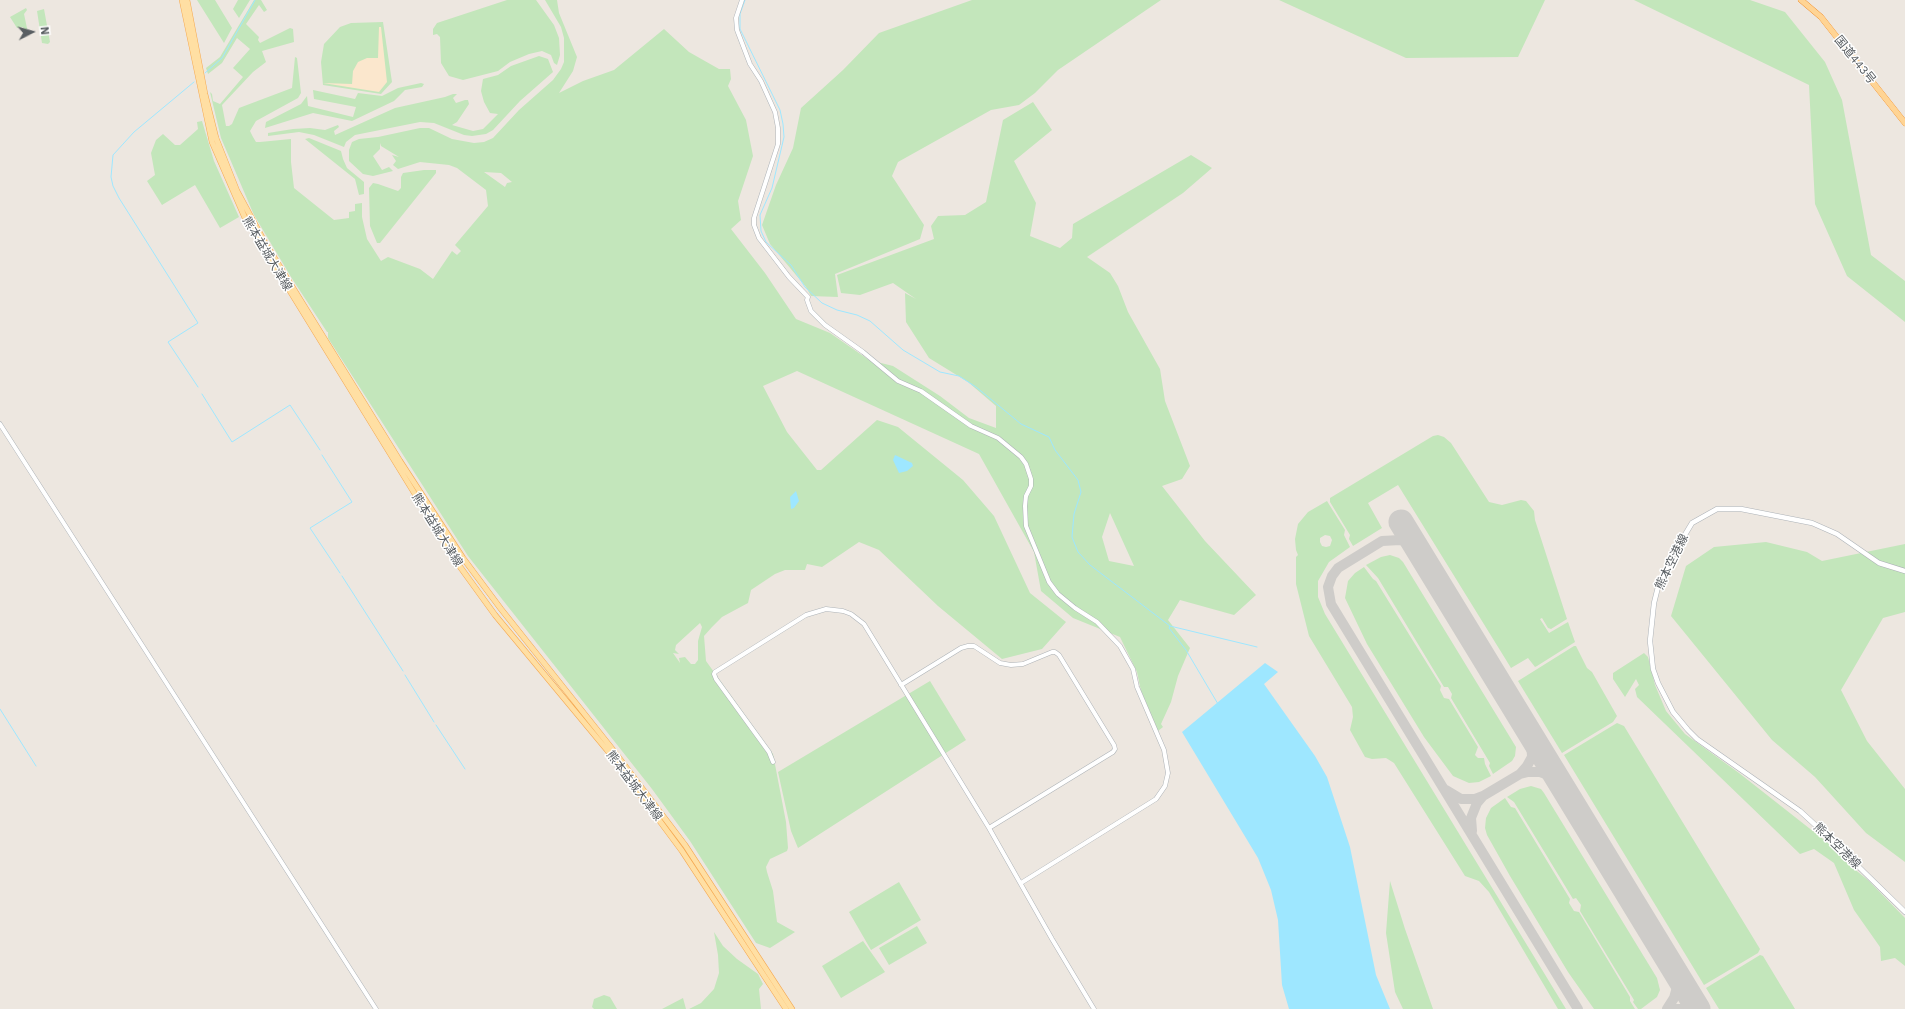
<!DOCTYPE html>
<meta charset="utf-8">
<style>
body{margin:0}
#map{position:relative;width:1905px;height:1009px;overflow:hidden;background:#ede7e0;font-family:"Work Sans",sans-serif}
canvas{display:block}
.north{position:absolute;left:12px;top:12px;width:40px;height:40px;-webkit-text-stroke:3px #fff;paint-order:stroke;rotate:84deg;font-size:11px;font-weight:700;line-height:16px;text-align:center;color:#595e62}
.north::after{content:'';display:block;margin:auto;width:14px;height:18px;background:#595e62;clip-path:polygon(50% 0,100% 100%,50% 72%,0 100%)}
</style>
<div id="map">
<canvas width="1905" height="1009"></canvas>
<div class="north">N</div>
</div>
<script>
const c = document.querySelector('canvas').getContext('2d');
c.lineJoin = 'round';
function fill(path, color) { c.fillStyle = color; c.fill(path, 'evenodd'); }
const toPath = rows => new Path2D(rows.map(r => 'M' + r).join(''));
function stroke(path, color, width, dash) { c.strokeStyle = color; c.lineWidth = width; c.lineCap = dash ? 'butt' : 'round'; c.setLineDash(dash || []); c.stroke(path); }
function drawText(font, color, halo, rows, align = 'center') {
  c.font = font + ' "Work Sans","Noto Sans JP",sans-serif'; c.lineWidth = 3; c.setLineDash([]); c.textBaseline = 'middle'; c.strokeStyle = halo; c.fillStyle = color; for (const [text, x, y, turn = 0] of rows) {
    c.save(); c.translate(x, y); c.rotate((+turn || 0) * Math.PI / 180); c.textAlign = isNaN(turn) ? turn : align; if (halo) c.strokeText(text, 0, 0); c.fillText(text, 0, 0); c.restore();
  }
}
const green = toPath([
 [197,0,215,0,232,28,224,43],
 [238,0,250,0,239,18,233,9],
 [254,0,261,0,267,10,264,12,259,5,246,24,259,37,258,40,260,43,290,28,293,29,294,42,262,51,266,62,253,72,222,105,226,126,229,126,232,124,239,108,292,88,295,57,297,58,301,93,298,98,256,121,250,131,253,137,256,142,260,142,291,139,291,162,294,188,334,220,349,218,349,212,355,211,355,204,362,203,362,217,367,239,381,261,388,257,420,269,433,279,452,251,457,255,461,251,455,245,488,206,486,190,457,168,449,165,420,162,398,169,393,165,396,161,392,155,399,157,381,146,380,143,380,149,373,156,382,170,389,167,393,171,373,176,363,174,349,161,349,150,352,142,359,139,378,137,420,128,429,128,452,139,474,143,484,142,493,138,519,110,553,80,561,69,564,62,564,38,561,27,545,0,557,0,559,13,577,57,573,71,559,93,583,81,614,70,664,29,689,52,719,69,730,69,731,79,728,86,746,120,753,156,738,201,741,220,731,229,765,273,796,319,830,333,869,360,893,366,940,396,969,418,996,428,996,406,968,382,929,358,906,322,905,293,916,299,893,283,860,295,841,293,837,275,934,239,931,226,938,216,965,215,986,202,1003,120,1033,102,1052,130,1014,161,1036,203,1030,236,1060,248,1072,238,1073,224,1191,155,1212,168,1183,193,1087,257,1110,273,1118,286,1128,312,1160,369,1165,401,1190,466,1182,479,1162,486,1205,541,1256,595,1234,615,1180,600,1168,620,1190,648,1178,676,1171,702,1161,724,1163,727,1158,731,1141,691,1137,672,1120,637,1073,618,1041,591,1034,552,979,454,797,371,763,386,787,432,817,470,821,470,877,420,898,427,963,480,994,516,1030,593,1066,622,1042,649,1002,659,938,606,879,550,859,542,822,567,807,564,805,570,785,570,775,574,751,590,748,603,722,617,712,627,704,636,706,661,773,754,786,822,788,848,787,851,770,859,766,867,767,872,773,891,777,922,795,932,770,948,756,943,690,841,652,789,468,556,328,338,328,332,327,332,291,277,254,215,221,138,210,92,212,94,213,101,220,104,243,77,233,68,250,49,237,38,222,63,208,74,206,68,220,57],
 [484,172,501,173,512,182,507,183,505,187],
 [1110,513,1134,566,1109,561,1102,537],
 [700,623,702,627,698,641,698,660,695,664,691,664,685,657,679,658,680,663,673,653,679,654,675,650,676,645],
 [507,0,536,0,554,25,559,38,560,55,557,65,554,63,551,55,542,51,529,54,510,62,498,71,463,80,449,76,441,63,440,37,437,34,433,35,433,29,437,23],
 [972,0,1161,0,1058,70,1035,93,1019,105,991,110,898,162,892,176,924,225,920,239,835,274,838,297,811,296,806,287,770,244,762,225,776,185,793,148,801,108,843,70,879,33],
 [1279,0,1545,0,1518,57,1406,58],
 [1634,0,1750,0,1785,12,1825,62,1842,100,1871,255,1905,281,1905,322,1847,276,1815,204,1809,85],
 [26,8,27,10,24,14,28,33,26,34,23,27,17,28,10,17],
 [44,9,50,42,48,44,42,43,37,11],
 [383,22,392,82,381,94,323,85,321,62,324,44,340,27,351,23],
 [539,56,548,59,553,72,520,101,493,130,486,134,472,136,464,135,434,123,420,122,355,135,346,142,344,147,314,135,299,132,268,136,268,133,293,129,310,128,325,130,338,125,339,127,334,131,335,135,395,108,445,97,453,94,457,94,453,98,456,103,465,100,468,100,469,104,457,122,452,125,473,131,483,129,498,114,490,113,484,102,481,91,483,79,498,75,511,66],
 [421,83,424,84,422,87,405,90,394,101,352,121,313,113,265,128,266,122,301,104,307,96,308,106,353,117,356,107,314,99,313,90,355,99,358,93,382,96,398,88],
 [202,121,214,161,239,217,220,228,195,185,162,205,147,181,155,175,151,153,156,140,163,134,175,145,180,145,198,129,197,122],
 [309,138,341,151,343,159,347,168,364,182,364,194,359,195,355,179,305,139],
 [424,170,436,170,436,173,380,243,377,243,370,226,369,188,373,183,378,184,398,191,401,188,401,177,403,173],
 [1438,435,1444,437,1451,443,1489,502,1502,505,1521,500,1526,501,1534,511,1535,520,1567,619,1551,629,1548,628,1542,618,1540,619,1549,633,1568,622,1575,642,1537,666,1535,667,1528,658,1511,668,1398,485,1368,503,1382,528,1353,546,1349,539,1350,535,1330,502,1330,498,1433,436],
 [1327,501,1345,530,1344,535,1350,547,1329,562,1318,581,1318,597,1325,614,1566,1009,1558,1009,1489,892,1479,881,1465,876,1394,763,1386,758,1372,759,1365,757,1350,730,1353,717,1352,707,1309,636,1296,584,1296,557,1298,555,1296,550,1295,539,1298,524,1308,512],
 [1325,535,1330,536,1332,540,1330,546,1326,547,1322,546,1320,542,1320,538],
 [1766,542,1807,552,1822,561,1905,544,1905,612,1883,618,1841,690,1867,741,1905,789,1905,862,1866,833,1815,777,1772,740,1671,616,1686,566,1714,547],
 [1390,555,1399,558,1403,562,1516,747,1515,756,1512,761,1493,774,1489,766,1490,763,1451,698,1452,694,1448,687,1444,687,1378,578,1366,565,1381,557],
 [1364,567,1373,579,1376,581,1441,686,1440,690,1444,698,1449,699,1478,747,1475,755,1478,758,1484,758,1485,764,1491,776,1479,782,1469,783,1453,776,1424,737,1367,644,1345,598,1348,581,1355,573],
 [1574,646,1576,646,1587,668,1592,672,1617,716,1613,722,1562,753,1518,681],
 [1644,653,1648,657,1655,685,1666,711,1685,734,1739,773,1828,843,1847,863,1869,881,1905,918,1905,966,1895,958,1881,961,1880,947,1854,910,1834,863,1814,849,1800,854,1637,697,1635,689,1639,685,1636,679,1625,697,1613,679,1613,673],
 [930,681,966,740,798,848,791,831,778,772],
 [1617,723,1624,726,1760,949,1758,953,1704,985,1564,755],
 [1531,786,1541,789,1544,793,1657,978,1660,990,1657,997,1641,1009,1638,1009,1633,1002,1634,1000,1580,911,1581,905,1576,898,1573,899,1514,802,1507,797,1520,789],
 [1505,798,1511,807,1515,808,1570,899,1569,903,1574,911,1579,912,1630,997,1630,1001,1635,1009,1594,1009,1568,972,1510,876,1487,835,1485,828,1486,818,1491,808],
 [1390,881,1405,929,1433,1009,1403,1009,1395,992,1386,933],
 [899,882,921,920,871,950,849,912],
 [917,926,927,943,889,965,879,948],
 [714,932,723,946,737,959,758,974,763,984,759,989,761,1009,689,1009,701,1003,714,989,719,973,718,955],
 [863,941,885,972,841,998,822,966],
 [1760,955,1763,956,1795,1009,1719,1009,1706,988],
 [604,995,610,997,617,1009,594,1009,592,1007,594,999],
 [683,998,686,1009,662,1009]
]);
const sand = toPath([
 [379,27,381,27,387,82,379,92,323,83,352,84,353,71,358,62,367,58,378,58]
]);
const water = toPath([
 [895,455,912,463,913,466,907,471,899,473,893,460],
 [796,491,799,501,794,508,791,509,790,497],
 [1265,663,1278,672,1264,684,1315,756,1327,777,1350,847,1376,975,1390,1009,1289,1009,1282,985,1278,920,1271,890,1258,858,1182,732]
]);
const stream = toPath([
 [745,0,740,14,740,29,780,110,783,124,784,137,772,188,760,215,761,231,766,242,791,265,805,287,822,303,837,310,857,315,870,321,903,350,940,372,959,376,976,387,1021,424,1049,437,1055,450,1078,480,1081,492,1074,514,1072,537,1078,552,1090,565,1170,626,1257,647],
 [205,73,222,58,255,0],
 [194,82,134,132,113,155,111,177,113,186,119,198,198,323,168,342,198,387],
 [202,394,232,442,290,405,320,450],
 [322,455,352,502,310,528,340,573],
 [342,576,403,671],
 [1170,626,1169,628,1186,650,1218,704],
 [405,675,434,722],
 [0,709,36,766],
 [436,725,465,769]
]);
const taxiway = toPath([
 [1416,546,1410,542,1400,540,1382,541,1338,568,1332,576,1328,587,1331,604,1578,1009],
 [1520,774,1527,766,1532,757,1531,736],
 [1446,790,1461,799,1475,799,1483,796],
 [1472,831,1471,818,1477,803,1483,796,1520,774,1528,772,1540,772,1554,777,1559,781],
 [1667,1009,1674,998,1677,987,1676,975,1672,966],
 [1672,1009,1686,1009]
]);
const runway = toPath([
 [1401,522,1698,1009]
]);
const tertiary = toPath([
 [742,0,736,18,737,30,750,64,761,81,775,112,778,128,778,144,754,218,754,225,759,238,789,277,808,297,807,300,811,311,825,325,863,352,898,381,921,391,971,426,998,438,1021,457,1026,464,1031,479,1031,486,1026,496,1025,506,1026,526,1049,582,1058,594,1075,608,1097,622,1120,646,1133,669,1137,687,1164,750,1168,773,1165,786,1156,799,1021,883],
 [0,424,376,1009],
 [901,685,961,648,968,646,974,646,1000,663,1011,665,1023,664,1052,652,1055,652,1059,655,1114,745,1115,749,1113,752,989,828],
 [773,762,769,752,716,679,714,674,715,672,806,615,826,609,843,611,851,614,864,624,989,828,1052,939,1094,1009]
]);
const secondary = toPath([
 [1905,571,1879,563,1837,534,1812,523,1741,509,1717,509,1692,523,1671,558,1658,587,1654,603,1650,641,1653,669,1658,683,1673,712,1688,730,1697,739,1800,811,1824,833,1905,912]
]);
const primary = toPath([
 [182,0,212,142,245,218,458,564,495,615,607,750,682,851,786,1009],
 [187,0,205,94,216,138,237,191,264,241,400,461,463,558,501,609,610,746,685,845,792,1009]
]);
const trunk = toPath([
 [1801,0,1821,17,1836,36,1905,123]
]);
const streetNames = [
 ["国道443号",1855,60,51],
 ["熊本益城大津線",267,254,59],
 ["熊本益城大津線",437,530,58],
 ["熊本空港線",1672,562,-64],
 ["熊本益城大津線",634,786,53],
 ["熊本空港線",1837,846,44]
];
fill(green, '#c3e6bb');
fill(sand, '#fbe7cd');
fill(water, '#9ee7ff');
stroke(stream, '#9ee7ff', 1);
stroke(taxiway, '#ceccc9', 10);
stroke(runway, '#ceccc9', 25);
stroke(tertiary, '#aeb3b7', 5);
stroke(secondary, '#adb2b7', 5.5);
stroke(primary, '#f5a850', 6);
stroke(trunk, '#ed7600', 6);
stroke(tertiary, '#fff', 4);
stroke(secondary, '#fff', 4.5);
stroke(primary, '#ffdfa3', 5);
stroke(trunk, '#ffd494', 5.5);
drawText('12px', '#595e62', '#fff', streetNames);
</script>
